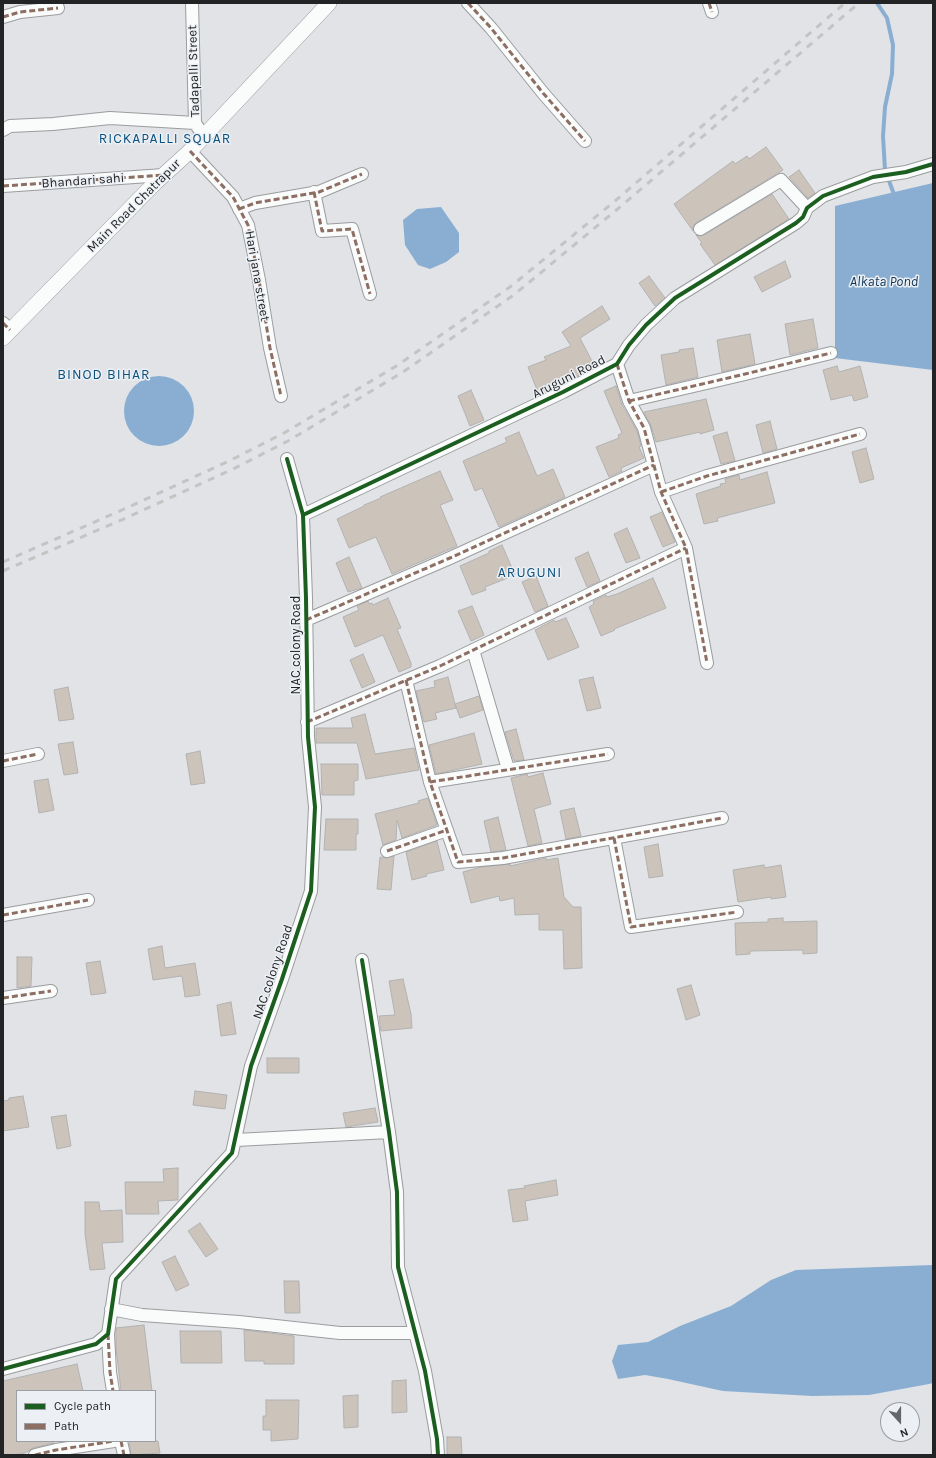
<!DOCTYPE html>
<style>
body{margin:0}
#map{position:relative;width:936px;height:1458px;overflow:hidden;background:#e1e3e6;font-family:Karla,sans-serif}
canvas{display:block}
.frame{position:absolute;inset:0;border:4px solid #222325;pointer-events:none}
.legend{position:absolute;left:16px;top:1390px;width:140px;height:52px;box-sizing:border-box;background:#ecf0f5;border:1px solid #9b9ea2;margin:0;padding:5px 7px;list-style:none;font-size:12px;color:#222325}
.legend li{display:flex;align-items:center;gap:8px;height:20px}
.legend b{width:20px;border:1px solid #9b9ea2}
.north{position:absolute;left:880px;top:1402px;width:40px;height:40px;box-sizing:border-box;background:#ecf0f5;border:1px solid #9b9ea2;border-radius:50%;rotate:159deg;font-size:11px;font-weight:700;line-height:16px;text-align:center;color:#222325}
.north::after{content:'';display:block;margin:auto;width:14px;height:18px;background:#656669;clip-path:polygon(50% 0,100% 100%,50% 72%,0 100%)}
</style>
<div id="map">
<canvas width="936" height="1458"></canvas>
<div class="frame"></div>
<ul class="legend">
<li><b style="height:5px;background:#1b5e20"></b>Cycle path</li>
<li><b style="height:5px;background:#8d6e63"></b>Path</li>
</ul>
<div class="north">N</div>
</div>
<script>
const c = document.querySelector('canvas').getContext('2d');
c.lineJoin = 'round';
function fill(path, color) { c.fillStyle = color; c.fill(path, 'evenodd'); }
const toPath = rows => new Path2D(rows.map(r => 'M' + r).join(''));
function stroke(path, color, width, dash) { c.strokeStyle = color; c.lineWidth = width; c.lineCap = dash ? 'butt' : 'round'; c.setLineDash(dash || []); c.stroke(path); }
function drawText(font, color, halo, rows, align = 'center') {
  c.font = font + ' Karla,sans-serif'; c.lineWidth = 3; c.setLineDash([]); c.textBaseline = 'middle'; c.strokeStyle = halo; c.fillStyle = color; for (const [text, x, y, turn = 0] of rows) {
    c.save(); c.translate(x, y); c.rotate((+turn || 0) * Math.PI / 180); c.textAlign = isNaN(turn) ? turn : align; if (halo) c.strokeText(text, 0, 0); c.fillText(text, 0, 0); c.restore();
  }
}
const water = toPath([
 [933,183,933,370,835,358,835,206],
 [441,207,459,233,459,252,446,262,430,269,418,265,405,245,403,220,417,209],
 '124 411a35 35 0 1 1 70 0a35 35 0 1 1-70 0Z',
 [933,1265,933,1383,929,1384,869,1395,812,1396,723,1391,668,1379,645,1375,618,1379,612,1361,618,1345,648,1342,680,1326,731,1306,771,1280,796,1270]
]);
const stream = toPath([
 [877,3,887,18,893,45,892,74,885,107,883,136,885,170,895,197]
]);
const building = toPath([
 [766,147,783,170,696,223,693,226,693,231,674,204,733,161,735,164,747,156,749,159,766,147],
 [799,170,815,193,808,198,789,177,799,170],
 [772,194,789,219,715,265,700,244,702,243,696,235,700,236,704,235,772,194],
 [785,261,791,277,762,292,754,277,785,261],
 [649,276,665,298,655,306,639,283,649,276],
 [602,306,610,319,580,338,595,367,539,395,528,367,546,360,544,357,571,346,562,332,602,306],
 [813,319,818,348,790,355,785,324,813,319],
 [750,334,755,364,722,372,717,340,750,334],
 [693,348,698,377,666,385,661,355,679,352,679,350,693,348],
 [837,366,839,372,860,366,868,397,854,401,852,395,831,400,823,370,837,366],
 [616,386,622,405,637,431,641,446,639,447,644,458,621,468,622,471,609,477,596,447,619,438,618,435,622,433,604,391,616,386],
 [471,390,484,420,470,426,458,396,471,390],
 [706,399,714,430,700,434,700,432,656,442,651,426,644,412,706,399],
 [770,421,777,449,763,453,756,425,770,421],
 [519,432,537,476,553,469,565,497,499,527,482,488,475,491,463,461,507,442,505,438,519,432],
 [727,432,735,461,721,464,713,436,727,432],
 [866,448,874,479,860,483,852,452,866,448],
 [440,471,453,500,440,505,457,546,392,574,376,537,349,548,337,519,364,506,364,505,381,498,380,497,440,471],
 [767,472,775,503,717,518,718,521,704,524,696,494,721,486,720,484,726,483,725,479,739,475,740,480,767,472],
 [662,512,675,542,663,547,650,517,662,512],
 [627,528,640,558,626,563,614,534,627,528],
 [502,545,515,575,485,587,486,590,472,595,460,566,489,553,489,551,502,545],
 [588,552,600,581,587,587,575,558,588,552],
 [349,557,362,588,348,592,336,563,349,557],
 [536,576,548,606,535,612,522,582,536,576],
 [653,578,666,608,614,629,615,630,601,636,589,607,594,604,593,601,606,595,607,597,617,594,653,578],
 [388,598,401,628,397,629,411,663,411,667,399,672,383,635,355,647,343,617,359,610,357,606,368,601,369,604,372,603,373,605,388,598],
 [472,606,484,635,471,641,458,611,472,606],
 [566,618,579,647,548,660,535,630,554,620,555,622,566,618],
 [363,654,375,682,362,688,350,660,363,654],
 [448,677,456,708,435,713,437,719,424,722,416,691,435,687,434,681,448,677],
 [593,677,601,708,587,711,579,680,593,677],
 [68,687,74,719,59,721,54,690,68,687],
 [479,696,483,710,460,718,455,704,479,696],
 [365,714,375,754,414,748,419,770,366,779,357,743,316,743,316,728,353,728,351,718,365,714],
 [516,729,524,760,514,761,505,732,516,729],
 [474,733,482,764,436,774,429,745,474,733],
 [73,742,78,773,64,775,58,744,73,742],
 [200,751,205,783,191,785,186,754,200,751],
 [321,764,358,764,358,780,354,781,354,795,322,795,321,764],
 [543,773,551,804,534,809,542,843,528,846,511,778,527,774,528,777,543,773],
 [48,779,54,810,39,813,34,781,48,779],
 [428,798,437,825,402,838,397,820,396,840,383,845,375,814,419,803,418,801,428,798],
 [574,808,581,836,566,839,560,811,574,808],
 [498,817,506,850,491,852,484,821,498,817],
 [326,819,358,819,358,834,356,834,356,850,324,850,326,819],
 [437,841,444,870,426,874,427,876,412,880,406,852,437,841],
 [658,844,663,876,649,878,644,847,658,844],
 [394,856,391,890,377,889,380,857,386,858,394,856],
 [546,858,546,860,558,858,564,897,573,907,581,907,582,968,564,969,563,930,539,930,539,914,515,915,514,898,500,901,499,896,471,903,463,872,481,867,510,864,510,866,546,858],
 [764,865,764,868,781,865,786,897,771,899,771,897,738,902,733,870,764,865],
 [783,918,783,922,817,921,817,953,803,954,803,950,750,951,750,954,736,955,735,923,768,922,768,919,783,918],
 [162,946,165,968,195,963,200,995,185,997,182,976,153,980,148,949,162,946],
 [17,957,32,957,31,986,17,988,17,957],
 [100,961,106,993,91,995,86,963,100,961],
 [403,979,411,1014,412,1028,381,1031,379,1016,395,1015,389,981,403,979],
 [691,985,700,1015,686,1020,677,989,691,985],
 [231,1002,236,1034,221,1036,217,1005,231,1002],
 [267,1058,299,1058,299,1073,267,1073,267,1058],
 [195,1091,227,1095,225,1109,193,1105,195,1091],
 [23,1096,29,1127,3,1131,3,1101,9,1100,9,1098,23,1096],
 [375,1108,378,1122,346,1127,343,1113,375,1108],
 [66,1115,71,1146,57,1149,51,1117,66,1115],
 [178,1168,178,1200,158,1201,159,1214,126,1214,125,1182,164,1182,163,1169,178,1168],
 [556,1180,558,1195,525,1201,528,1220,513,1222,508,1190,525,1188,524,1186,556,1180],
 [85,1202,99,1202,100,1211,122,1210,123,1242,102,1243,105,1269,90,1270,85,1234,85,1202],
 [200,1223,218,1249,206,1257,188,1231,200,1223],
 [175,1256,189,1285,176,1291,162,1262,175,1256],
 [284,1281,299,1281,300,1313,285,1313,284,1281],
 [144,1325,152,1391,121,1391,116,1348,116,1328,144,1325],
 [244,1330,294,1336,294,1364,264,1364,264,1361,245,1361,244,1330],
 [180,1331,221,1331,222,1363,181,1363,180,1331],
 [77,1364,83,1391,17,1391,17,1441,54,1441,54,1443,33,1448,25,1453,14,1455,3,1455,3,1381,77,1364],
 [406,1380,407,1412,392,1413,392,1381,406,1380],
 [358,1395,358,1427,344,1428,343,1396,358,1395],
 [266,1400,299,1400,298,1439,271,1441,271,1430,263,1430,263,1416,266,1416,266,1400],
 [447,1437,461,1437,462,1455,447,1455,447,1437],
 [129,1441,158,1441,160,1453,131,1455,129,1441]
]);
const minor = toPath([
 [192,3,195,123,199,129],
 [468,3,491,28,543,93,585,141],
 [709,3,712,12],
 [3,17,20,12,58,8],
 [3,130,10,126,53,124,110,118,195,123],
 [190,151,233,197,248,225,259,280,270,348,281,396],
 [3,186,164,175],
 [314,192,322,231,352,229,370,294],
 [239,209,255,203,319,192,362,174],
 [700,229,781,180,807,208],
 [3,323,10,330],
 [617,364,629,401,644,428,661,492,686,548,707,663],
 [629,401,741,375,831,353],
 [661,492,707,476,860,434],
 [303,515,563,392,617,364,629,345,646,325,675,298,796,223,803,217,807,208,823,196,873,177,906,172,933,164],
 [306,620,450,558,654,465],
 [473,650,508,769],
 [406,680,430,782,458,862,503,858,722,818],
 [307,722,440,666,686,548],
 [3,761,38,754],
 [430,782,608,754],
 [614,838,631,927,737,912],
 [387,851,447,830],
 [3,915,88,900],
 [362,960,389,1132,397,1192,398,1267,425,1371,437,1439,438,1455],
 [3,998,51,991],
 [236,1140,389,1132],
 [111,1309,142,1315,239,1322,340,1333,415,1333],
 [108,1334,110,1372,113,1391],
 [3,1369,96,1344,108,1334,116,1279,232,1153,251,1066,282,979,311,891,315,807,308,737,306,598,303,515,287,459],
 [121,1441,124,1455],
 [35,1455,56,1450,114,1441]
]);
const tertiary = toPath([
 [3,338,156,182,190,151,329,3]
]);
const rail = toPath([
 [3,562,122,510,229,461,284,433,398,365,510,287,615,201,845,3],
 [3,571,126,518,233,469,288,441,403,372,515,294,620,207,859,3]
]);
const quiet = toPath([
 [468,3,491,28,543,93,585,141],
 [709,3,712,12],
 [3,17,20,12,58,8],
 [190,151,233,197,248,225,259,280,270,348,281,396],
 [3,186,164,175],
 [314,192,322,231,352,229,370,294],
 [239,209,255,203,319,192,362,174],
 [3,323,10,330],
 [617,364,629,401,644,428,661,492,686,548,707,663],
 [629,401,741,375,831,353],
 [661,492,707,476,860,434],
 [306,620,450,558,654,465],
 [406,680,430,782,458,862,503,858,722,818],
 [307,722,440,666,686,548],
 [3,761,38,754],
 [430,782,608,754],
 [614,838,631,927,737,912],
 [387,851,447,830],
 [3,915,88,900],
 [3,998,51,991],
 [108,1334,110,1372,113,1391],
 [121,1441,124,1455],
 [35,1455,56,1450,114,1441]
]);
const cycleway = toPath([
 [303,515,563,392,617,364,629,345,646,325,675,298,796,223,803,217,807,208,823,196,873,177,906,172,933,164],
 [362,960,389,1132,397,1192,398,1267,425,1371,437,1439,438,1455],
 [3,1369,96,1344,108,1334,116,1279,232,1153,251,1066,282,979,311,891,315,807,308,737,306,598,303,515,287,459]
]);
const streetNames = [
 ["Tadapalli Street",194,71,-92],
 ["Bhandari sahi",83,181,-4],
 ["Main Road Chatrapur",134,206,-45],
 ["Hari jana street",257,276,80],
 ["Aruguni Road",569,377,-27],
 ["NAC colony Road",296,645,-90],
 ["NAC colony Road",273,972,-71]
];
const neighbourhoodNames = [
 ["RICKAPALLI SQUAR",165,139],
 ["BINOD BIHAR",104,375],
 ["ARUGUNI",530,573]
];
const waterNames = [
 ["Alkata Pond",884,282]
];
fill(water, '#89aed2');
stroke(stream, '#89aed2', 4);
fill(building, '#ccc3ba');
stroke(building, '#b2b2b2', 1);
stroke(minor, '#9b9c9e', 14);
stroke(tertiary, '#9b9c9e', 16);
stroke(minor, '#fafbfb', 12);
stroke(tertiary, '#fafbfb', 15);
stroke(rail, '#c3c4c4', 3, [7, 7]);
stroke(quiet, '#8d6e63', 3, [6, 3]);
stroke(cycleway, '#1b5e20', 4);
drawText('13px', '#222325', '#ecf0f5', streetNames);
c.letterSpacing = '1px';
drawText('14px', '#0b517f', '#ecf0f5', neighbourhoodNames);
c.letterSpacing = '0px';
drawText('italic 14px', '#0c3455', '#ecf0f5', waterNames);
</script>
